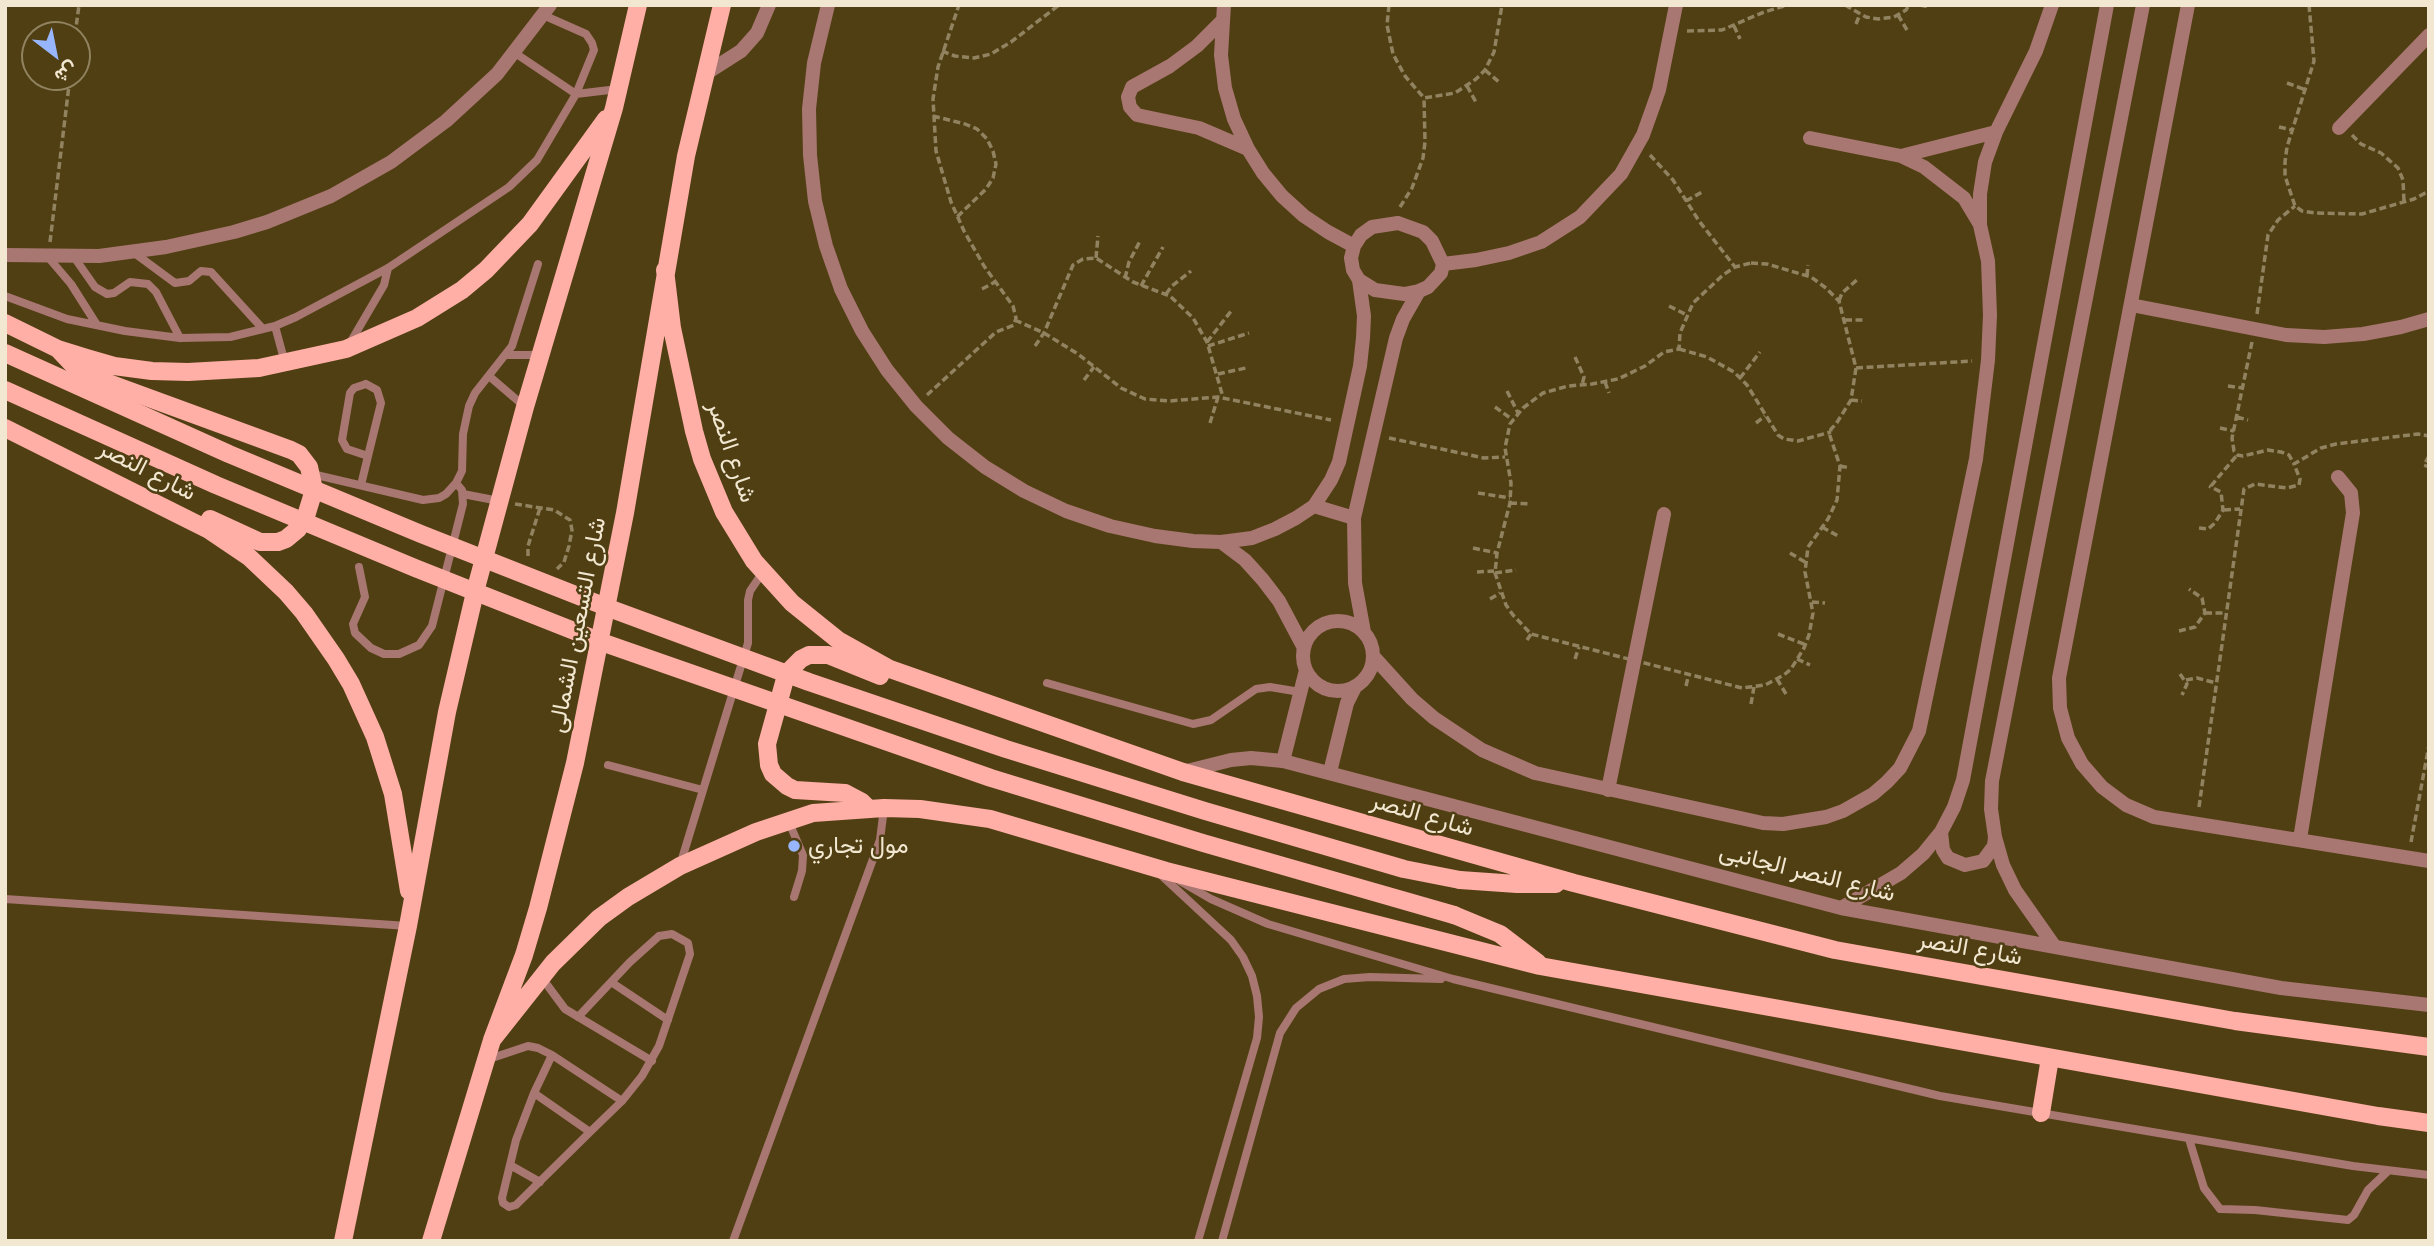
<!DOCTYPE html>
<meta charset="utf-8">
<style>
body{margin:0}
#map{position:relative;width:2434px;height:1246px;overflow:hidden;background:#513f14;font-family:Arial,Vazirmatn,sans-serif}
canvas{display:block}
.frame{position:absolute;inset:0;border:7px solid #f2e8d1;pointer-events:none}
.north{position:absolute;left:21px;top:21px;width:70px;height:70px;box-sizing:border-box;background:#513f14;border:2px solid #918360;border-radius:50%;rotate:148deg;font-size:19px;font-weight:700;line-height:28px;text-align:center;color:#f2e8d1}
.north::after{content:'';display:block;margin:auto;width:24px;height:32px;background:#98b6fd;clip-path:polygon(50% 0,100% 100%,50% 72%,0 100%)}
</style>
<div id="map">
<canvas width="2434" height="1246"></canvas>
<div class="frame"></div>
<div class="north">ش</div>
</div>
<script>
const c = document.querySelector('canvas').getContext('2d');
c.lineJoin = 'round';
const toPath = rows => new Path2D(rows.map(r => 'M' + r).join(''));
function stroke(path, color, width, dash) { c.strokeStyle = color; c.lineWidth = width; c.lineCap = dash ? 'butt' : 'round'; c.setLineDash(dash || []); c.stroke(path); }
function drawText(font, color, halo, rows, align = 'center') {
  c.font = font + ' Arial,Vazirmatn,sans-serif'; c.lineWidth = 5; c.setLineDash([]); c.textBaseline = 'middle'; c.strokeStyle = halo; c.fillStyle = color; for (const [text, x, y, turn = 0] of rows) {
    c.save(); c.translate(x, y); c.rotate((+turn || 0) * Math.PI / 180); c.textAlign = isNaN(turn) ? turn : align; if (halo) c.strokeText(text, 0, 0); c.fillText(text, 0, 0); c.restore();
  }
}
const path = toPath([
 [1389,5,1387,25,1393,54,1405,76,1424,98,1455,93,1476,79,1485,70,1494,52,1502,5],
 [1845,5,1866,17,1878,19,1894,17,1906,10,1909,5],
 [1920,5,1929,7],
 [2309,5,2314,61,2287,147,2285,162,2285,176,2295,206,2302,211,2315,213,2362,214,2414,199,2429,191],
 [1898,15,1907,30],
 [1856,24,1860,14],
 [1734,26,1740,39],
 [1687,31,1722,30,1764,12,1788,5],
 [75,35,79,5],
 [942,51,955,56,974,58,991,54,1011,42,1059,5],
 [1485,70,1499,82],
 [2287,83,2306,90],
 [1467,86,1477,104],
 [933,116,965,124,977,129,987,139,993,151,996,164,993,178,986,189,957,217],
 [2279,127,2292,130],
 [2352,135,2361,144,2381,153,2398,168,2403,180,2404,202],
 [1650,155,1673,180,1699,221,1735,267],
 [1686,201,1704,191],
 [1400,207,1412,188,1423,158,1425,142,1424,98],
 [50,242,70,77],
 [1096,258,1098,236],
 [1751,263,1767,264,1811,277,1826,288,1839,301,1856,368,1851,400,1836,424,1831,429,1830,436,1840,466,1837,500,1828,519,1808,547,1805,572,1813,613,1809,635,1804,648,1791,669,1784,675,1765,685,1742,688,1531,634,1513,615,1506,605,1495,573,1497,553,1510,503,1511,483,1505,448,1510,424,1523,408,1543,393,1568,386,1592,384,1618,379,1645,366,1664,352,1679,349,1680,333,1693,303,1723,275,1735,267,1751,263],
 [1807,276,1808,265],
 [1125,278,1129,262,1140,241],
 [1141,286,1163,247],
 [982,289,995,282],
 [1166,294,1172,286,1191,271],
 [1839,301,1842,293,1858,279],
 [1669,306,1687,315],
 [2257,314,2268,235,2278,220,2295,206],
 [1015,320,1044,333,1078,354,1121,388,1145,399,1169,401,1218,397,1331,420],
 [1845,320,1863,320],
 [1207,342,1232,310],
 [2252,342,2232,438,2234,451,2237,455,2243,456,2268,450,2281,452,2289,455,2294,464],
 [1035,346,1044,333,1073,265,1083,259,1096,258,1133,282,1170,296,1193,318,1207,342,1223,397],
 [1208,346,1249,333],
 [1679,349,1707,357,1734,372,1747,385,1778,435,1784,439,1798,441,1831,432],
 [1575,357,1584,377,1582,385],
 [1856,368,1972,361],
 [1218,374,1246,368],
 [1740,378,1760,352],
 [1084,380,1094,367],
 [1605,382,1609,393],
 [2228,386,2243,388],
 [1507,391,1518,413],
 [927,395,996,332,1014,325,1016,318,1013,306,984,266,964,231,951,202,936,151,933,99,938,67,959,5],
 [1851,400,1862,401],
 [1495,407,1513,420],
 [2237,417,2248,420],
 [1210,423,1218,397],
 [1756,423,1765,416],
 [2220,428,2234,431],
 [1389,438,1484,458,1505,457],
 [2429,456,2424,465,2429,467],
 [1840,466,1850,468],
 [2211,486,2237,455],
 [1478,493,1510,498],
 [1510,503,1531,504],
 [515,504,554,510,570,520,572,530,569,546,564,562,557,569],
 [2224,510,2240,509],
 [1822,527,1838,536],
 [2199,528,2208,529,2215,523,2223,510,2221,492,2209,486],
 [1473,548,1497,553],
 [1790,553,1805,562],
 [528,556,528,546,540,508],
 [1477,572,1494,571],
 [1495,573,1516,570],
 [1490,599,1500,593],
 [1812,602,1825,603],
 [2205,613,2225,613],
 [2179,631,2195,627,2205,613,2202,598,2189,589],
 [1778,634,1806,645],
 [1527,640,1531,634],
 [1575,659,1579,647],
 [1797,659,1810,665],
 [2180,674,2187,684,2182,695],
 [1777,679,1786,694],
 [2186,680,2197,678,2216,683],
 [1686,686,1689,673],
 [1751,704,1754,687],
 [2199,807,2244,489,2255,484,2287,488,2299,485,2300,479,2294,464,2321,448,2336,444,2418,434,2429,436],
 [2411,842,2429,745]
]);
const service = toPath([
 [515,53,576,94,618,89],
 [133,252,175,283,189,281,201,271,211,272,263,329],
 [48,257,71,284,97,325],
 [74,257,95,287,107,294,114,293,130,282,148,284,156,292,180,338],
 [5,296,67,319,125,331,180,338,230,337,275,326,296,317,388,268,509,187,537,160,576,94,594,50,592,43,586,34,543,15],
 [275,326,285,363],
 [350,343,384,285,388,268],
 [506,355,540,355],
 [489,376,524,406],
 [366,384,377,390,381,403,368,456,347,449,342,440,350,393,354,388,366,384],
 [312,474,423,500,439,498,446,494,456,483,462,471,463,434,469,406,475,393,512,346,538,264],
 [361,485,368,456],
 [463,494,499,501],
 [359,567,365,597,353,624,355,633,371,648,384,654,399,654,419,645,432,626,463,504,462,490,456,483],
 [1047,683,1193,724,1211,720,1256,689,1270,687,1300,692],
 [608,765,703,790],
 [788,820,803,855,802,871,794,897],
 [681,862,748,643,748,600,750,591,763,572],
 [1161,875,1231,940,1243,957,1252,976,1257,996,1259,1017,1257,1038,1198,1241],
 [1180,881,1211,899,1268,924,1453,979,1940,1096,2353,1166,2429,1175],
 [5,899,408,926],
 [542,978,565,1009,652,1061],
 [611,982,668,1020],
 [552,1055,534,1093,516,1140,502,1198,503,1203,509,1207,516,1205,590,1132,622,1101,642,1076,659,1046,690,954,688,943,672,934,659,936,630,962,578,1017],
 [489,1059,528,1046,538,1048,552,1055,622,1101],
 [534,1093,590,1132],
 [2189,1139,2204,1188,2220,1209,2255,1210,2348,1220,2354,1215,2368,1190,2388,1171],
 [510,1165,540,1182],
 [733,1241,880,840,884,808],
 [1222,1241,1280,1033,1296,1008,1319,989,1344,979,1370,977,1441,979]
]);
const minor = toPath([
 [828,5,814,63,809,109,810,155,815,201,826,246,841,289,862,331,887,370,916,406,948,438,985,467,1024,491,1066,511,1110,526,1155,536,1193,541,1221,542,1252,538,1275,529,1296,518,1314,506,1331,480,1339,462,1360,366,1363,338,1364,316,1359,280],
 [1224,5,1221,55,1225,88,1234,119,1248,149,1263,173,1282,196,1304,216,1328,232,1354,246],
 [2188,5,2059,678,2060,708,2068,738,2082,764,2102,787,2126,805,2154,817,2429,861],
 [1221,22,1197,46,1170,66,1132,87,1128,97,1130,107,1137,115,1199,128,1248,149],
 [2339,128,2429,35],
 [1810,138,1901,156,1924,167,1964,198,1979,223],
 [1901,156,1996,132],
 [1398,223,1423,232,1432,241,1443,264,1441,273,1428,287,1419,291,1404,294,1375,290,1359,280,1353,270,1351,258,1354,246,1361,235,1372,227,1398,223],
 [1443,264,1476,260,1509,253,1541,242,1580,217,1621,174,1643,135,1659,90,1676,5],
 [2131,305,2286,335,2324,337,2363,334,2401,327,2429,319],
 [1314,506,1354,518],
 [1221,542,1245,560,1263,580,1279,601,1304,648],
 '1303 656a35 35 0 1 1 70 0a35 35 0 1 1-70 0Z',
 [1364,632,1355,583,1354,518,1396,338,1403,319,1419,291],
 [1373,656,1412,699,1434,718,1482,750,1535,773,1763,823,1783,824,1826,817,1843,811,1873,794,1887,782,1900,768,1919,731,1976,459,1988,360,1990,315,1988,261,1980,225,1980,194,1985,162,1996,132,2036,51,2052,5],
 [1283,761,1306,670],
 [1330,772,1347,703,1355,687],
 [1608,790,1664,514],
 [2300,839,2353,513,2351,493,2338,477]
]);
const tertiary = toPath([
 [705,74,741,51,757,33,769,5],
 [5,255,99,256,166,247,234,232,267,222,331,196,391,162,446,121,497,74,550,5],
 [1183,772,1231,760,1251,758,1283,761,1841,908,2281,988,2429,1005],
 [1941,832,1943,850,1948,858,1965,865,1983,861,1994,846,1995,837],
 [1841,908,1901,873,1923,854,1941,832,1954,807,1963,780,2107,5],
 [2055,947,2015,890,2003,865,1995,837,1991,809,1992,781,2143,5]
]);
const primary = toPath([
 [665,270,672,328,694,431,702,459,724,512,754,561,792,603,838,640,890,669,1183,772,1574,883,1835,950,2235,1021,2429,1047],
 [5,323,58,349,87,358,114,366,152,371,188,372,259,368,346,349,417,318,462,290,486,270,530,224,606,119],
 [59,350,76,368,89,376,291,450,299,454,309,467,314,490,306,516,298,529,286,539,278,542,260,542,210,519],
 [5,428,209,530,249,557,286,592,304,613,336,659,351,684,375,737,393,794,409,891],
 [868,808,862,802,845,793,795,790,787,786,773,774,769,765,767,744,785,679,789,671,801,659,809,655,828,655,880,676],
 [1460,880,1517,884,1556,884],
 [1454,915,1500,934,1538,963],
 [492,1040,553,963,599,918,628,897,680,866,756,832,813,813,884,808,920,809,990,819,1166,871,1540,966,2378,1116,2429,1123],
 [2041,1113,2050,1058],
 [343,1241,408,926,447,712,476,588,525,407,614,108,638,5],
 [431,1241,492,1040,524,955,538,908,575,763,625,513,686,156,722,5]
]);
const primaryBridge = toPath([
 [5,353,229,454,421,534,614,610,809,682,1006,749,1205,811,1404,869,1460,880],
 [5,390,216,485,415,568,607,644,991,778,1203,843,1454,915]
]);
const markers = [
 [794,846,7,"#98b6fd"]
];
const streetNames = [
 ["شارع النصر",731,452,71],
 ["شارع النصر",147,471,27],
 ["شارع التسعين الشمالى",578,625,-79],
 ["شارع النصر",1422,815,16],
 ["شارع النصر الجانبى",1807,873,14],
 ["شارع النصر",1970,949,10]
];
const poiNames = [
 ["مول تجاري",808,846]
];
stroke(path, '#918360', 3.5, [7, 3.5]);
stroke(service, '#a87771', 8);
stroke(minor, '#a87771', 14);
stroke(tertiary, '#a87771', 14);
stroke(primary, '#ffafa6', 18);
stroke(primaryBridge, '#ffafa6', 18);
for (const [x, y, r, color] of markers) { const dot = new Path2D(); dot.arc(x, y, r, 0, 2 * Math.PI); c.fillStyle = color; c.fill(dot); stroke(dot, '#513f14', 2.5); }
drawText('24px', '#f2e8d1', '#513f14', streetNames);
drawText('24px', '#f2e8d1', '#513f14', poiNames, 'left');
</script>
